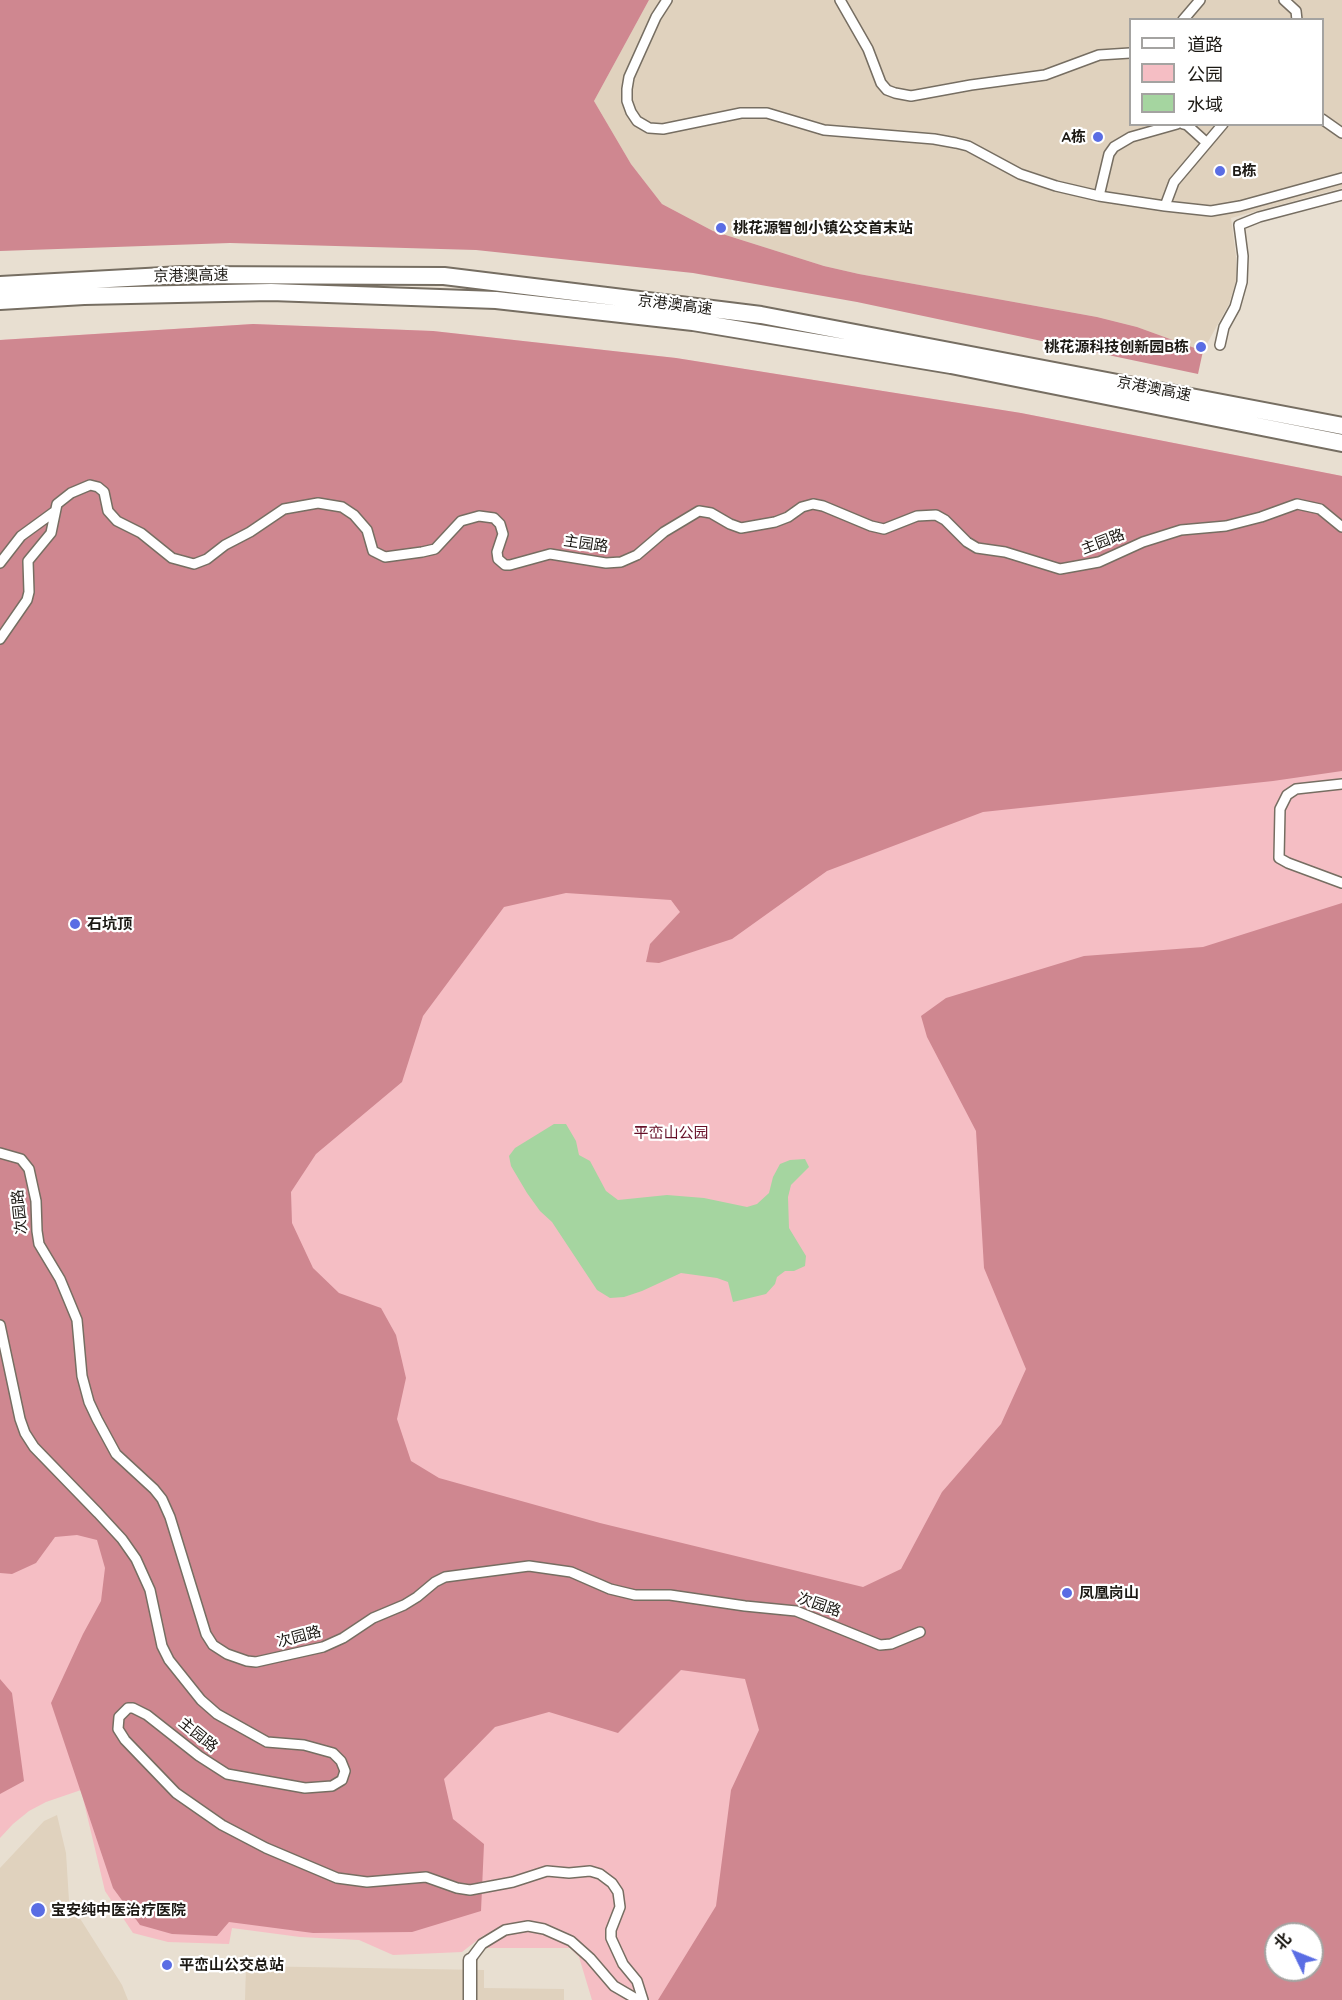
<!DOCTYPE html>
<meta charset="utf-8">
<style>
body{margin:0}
#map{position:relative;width:1342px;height:2000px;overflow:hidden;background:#e8dfd1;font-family:Quicksand,"Noto Sans SC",sans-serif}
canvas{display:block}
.legend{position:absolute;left:1129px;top:18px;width:195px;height:108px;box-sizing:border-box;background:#fff;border:2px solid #a4a3a1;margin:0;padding:8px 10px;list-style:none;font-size:18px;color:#1c1914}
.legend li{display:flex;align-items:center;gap:12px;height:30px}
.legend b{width:30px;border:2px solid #a4a3a1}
.north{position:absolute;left:1264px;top:1922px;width:60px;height:60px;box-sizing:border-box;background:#fff;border:2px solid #a4a3a1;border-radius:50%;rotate:313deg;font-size:16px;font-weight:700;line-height:24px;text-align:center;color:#1c1914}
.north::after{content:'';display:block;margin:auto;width:21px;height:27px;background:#5a6de4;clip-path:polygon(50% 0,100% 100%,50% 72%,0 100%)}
</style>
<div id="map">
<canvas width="1342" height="2000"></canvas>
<ul class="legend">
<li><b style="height:8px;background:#fff"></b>道路</li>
<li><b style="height:16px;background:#f5bec4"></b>公园</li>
<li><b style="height:16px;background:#a5d5a0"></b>水域</li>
</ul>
<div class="north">北</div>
</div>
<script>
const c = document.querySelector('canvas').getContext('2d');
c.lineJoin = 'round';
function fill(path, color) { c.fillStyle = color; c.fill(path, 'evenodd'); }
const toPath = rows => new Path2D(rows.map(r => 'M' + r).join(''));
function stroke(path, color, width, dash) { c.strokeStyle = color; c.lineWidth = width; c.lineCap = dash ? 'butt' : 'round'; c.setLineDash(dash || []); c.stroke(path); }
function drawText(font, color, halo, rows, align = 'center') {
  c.font = font + ' Quicksand,"Noto Sans SC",sans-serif'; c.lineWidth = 4.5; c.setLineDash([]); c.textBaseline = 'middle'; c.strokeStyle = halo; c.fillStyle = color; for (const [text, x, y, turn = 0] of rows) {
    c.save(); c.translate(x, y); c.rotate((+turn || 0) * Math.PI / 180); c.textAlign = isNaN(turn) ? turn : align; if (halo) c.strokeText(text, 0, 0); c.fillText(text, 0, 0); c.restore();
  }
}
const built = toPath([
 [649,0,1342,0,1342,188,1231,218,1236,257,1236,281,1229,304,1203,351,1137,327,1097,317,859,274,824,266,713,231,662,204,631,164,594,101],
 [1130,20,1322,20,1322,124,1130,124],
 [57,1815,66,1853,69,1901,122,1985,128,2000,0,2000,0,1868,44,1821],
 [246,1966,484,1970,484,1988,564,1989,564,2000,245,2000]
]);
const green = toPath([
 [253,324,433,331,676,358,1021,413,1342,476,1342,2000,592,2000,579,1957,570,1948,488,1948,484,1935,462,1952,393,1955,359,1940,300,1937,232,1928,229,1944,168,1942,133,1933,105,1891,81,1790,46,1802,29,1811,13,1824,0,1838,0,340],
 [1276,1934,1312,1934,1312,1970,1276,1970]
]);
const forest = toPath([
 [0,0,649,0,594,101,631,164,662,204,713,231,824,266,859,274,1097,317,1137,327,1203,351,1198,374,857,302,693,273,476,250,230,243,0,251],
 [253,324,433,331,676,358,1021,413,1342,476,1342,771,1273,781,983,812,827,871,732,939,659,963,646,962,650,944,680,912,671,900,566,893,504,907,423,1016,402,1082,316,1154,291,1192,292,1223,313,1268,339,1293,381,1308,396,1335,406,1378,397,1419,411,1461,439,1478,600,1523,863,1587,901,1569,942,1492,1001,1424,1026,1369,984,1268,976,1131,927,1037,921,1016,946,998,1084,956,1203,947,1342,903,1342,2000,658,2000,716,1906,731,1790,759,1730,745,1679,681,1670,618,1733,549,1712,495,1727,444,1779,453,1819,484,1844,481,1911,412,1932,313,1933,229,1922,217,1936,172,1934,140,1925,113,1888,51,1703,83,1634,101,1601,105,1568,97,1540,77,1535,55,1537,36,1563,12,1574,0,1573,0,340],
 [1276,1934,1312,1934,1312,1970,1276,1970],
 [0,1679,12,1693,24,1781,0,1794]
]);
const water = toPath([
 [554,1124,566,1124,576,1141,579,1155,590,1161,606,1191,618,1200,667,1195,704,1198,747,1207,757,1204,769,1193,773,1177,780,1164,790,1160,805,1159,809,1167,791,1185,788,1197,789,1228,806,1256,805,1266,794,1271,785,1271,777,1277,775,1284,766,1294,733,1302,728,1282,717,1278,681,1273,642,1291,624,1297,610,1298,597,1290,552,1222,540,1211,527,1193,511,1166,509,1156,515,1148]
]);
const street = toPath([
 [667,0,656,17,629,77,627,89,627,101,631,112,637,121,649,128,663,129,741,113,767,113,824,130,934,139,956,143,968,146,1020,174,1056,186,1099,196,1165,206,1211,211,1240,206,1342,178],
 [840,0,868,49,881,83,887,90,895,93,911,96,971,85,1045,75,1099,55,1130,53],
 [1284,0,1296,11,1297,20],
 [1183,20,1200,0],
 [1322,119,1342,133],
 [1183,124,1187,125,1207,143],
 [1099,196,1109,154,1114,147,1131,137,1177,124],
 [1165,206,1174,182,1223,124],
 [1220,345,1224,327,1235,307,1242,282,1243,256,1239,225,1259,217,1342,195],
 [0,563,21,536,54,512],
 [0,639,27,600,29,592,28,561,51,533,57,504,71,493,90,485,98,487,104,492,108,511,117,521,141,533,172,558,194,564,207,559,225,545,250,532,284,509,318,503,342,507,354,515,367,530,373,551,385,557,422,552,435,549,461,521,479,516,494,518,500,524,503,534,497,552,498,559,505,565,510,565,550,554,606,563,621,562,637,555,664,532,699,511,711,513,730,524,741,528,775,522,788,517,802,507,813,504,823,506,871,526,884,529,917,516,936,515,945,520,967,542,977,548,1005,552,1060,569,1099,562,1143,542,1181,530,1226,526,1261,517,1297,504,1320,509,1342,527],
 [1342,784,1296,789,1287,795,1280,809,1279,858,1288,863,1342,883],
 [0,1153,21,1159,29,1169,36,1201,37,1231,39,1244,60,1279,77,1320,82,1376,89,1402,97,1419,116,1454,154,1489,162,1499,170,1517,206,1634,213,1645,227,1654,247,1661,256,1662,323,1647,343,1638,373,1618,404,1605,417,1597,435,1582,445,1577,529,1566,571,1572,610,1589,635,1595,670,1595,745,1606,796,1611,880,1645,891,1644,920,1632],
 [0,1325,20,1419,25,1433,34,1447,98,1513,122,1539,136,1559,150,1590,162,1646,169,1660,201,1700,217,1714,267,1742,304,1745,333,1753,341,1761,345,1771,342,1780,332,1786,305,1788,227,1774,199,1756,147,1715,133,1708,128,1708,119,1717,118,1729,125,1740,176,1793,222,1825,266,1848,337,1878,367,1882,426,1877,457,1888,470,1890,513,1882,547,1871,569,1873,590,1871,600,1874,612,1883,618,1892,620,1907,611,1930,611,1938,623,1964,637,1981,643,2000],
 [470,1960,482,1944,505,1930,528,1926,544,1929,571,1941,590,1958,614,1986,638,2000]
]);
const secondary = toPath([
 [470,2000,470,1960]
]);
const highway = toPath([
 [0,285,182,275,444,276,761,315,1342,426],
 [0,301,84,296,271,292,496,300,693,322,951,365,1342,443]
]);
const markers = [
 [1098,137,6,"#5a6de4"],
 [1220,171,6,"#5a6de4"],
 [721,228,6,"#5a6de4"],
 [1201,347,6,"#5a6de4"],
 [75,924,6,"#5a6de4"],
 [1067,1593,6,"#5a6de4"],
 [38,1910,8,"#5a6de4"],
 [167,1965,6,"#5a6de4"]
];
const poiNames = [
 ["A栋",1086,137,"right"],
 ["B栋",1232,171],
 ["桃花源智创小镇公交首末站",733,228],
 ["桃花源科技创新园B栋",1189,347,"right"],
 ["石坑顶",87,924],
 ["凤凰岗山",1079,1593],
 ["宝安纯中医治疗医院",51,1910],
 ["平峦山公交总站",179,1965]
];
const streetNames = [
 ["京港澳高速",191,276,-1],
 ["京港澳高速",675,305,7],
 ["京港澳高速",1154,389,11],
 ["主园路",1103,542,-21],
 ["主园路",586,544,8],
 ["次园路",20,1212,-96],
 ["次园路",819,1605,19],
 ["次园路",299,1637,-15],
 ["主园路",198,1735,39]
];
const parkNames = [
 ["平峦山公园",671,1133]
];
fill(built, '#e0d2be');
fill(green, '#f5bec4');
fill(forest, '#cf8790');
fill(water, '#a5d5a0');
stroke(street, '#766e62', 12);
stroke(secondary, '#766e62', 15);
stroke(highway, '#766e62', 20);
stroke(street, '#fff', 9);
stroke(secondary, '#fff', 12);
stroke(highway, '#fff', 16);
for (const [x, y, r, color] of markers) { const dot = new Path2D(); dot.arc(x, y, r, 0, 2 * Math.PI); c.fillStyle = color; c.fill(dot); stroke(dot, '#fff', 2); }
drawText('bold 15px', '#1c1914', '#fff', poiNames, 'left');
drawText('15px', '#1c1914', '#fff', streetNames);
drawText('15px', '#661028', '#fff', parkNames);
</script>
